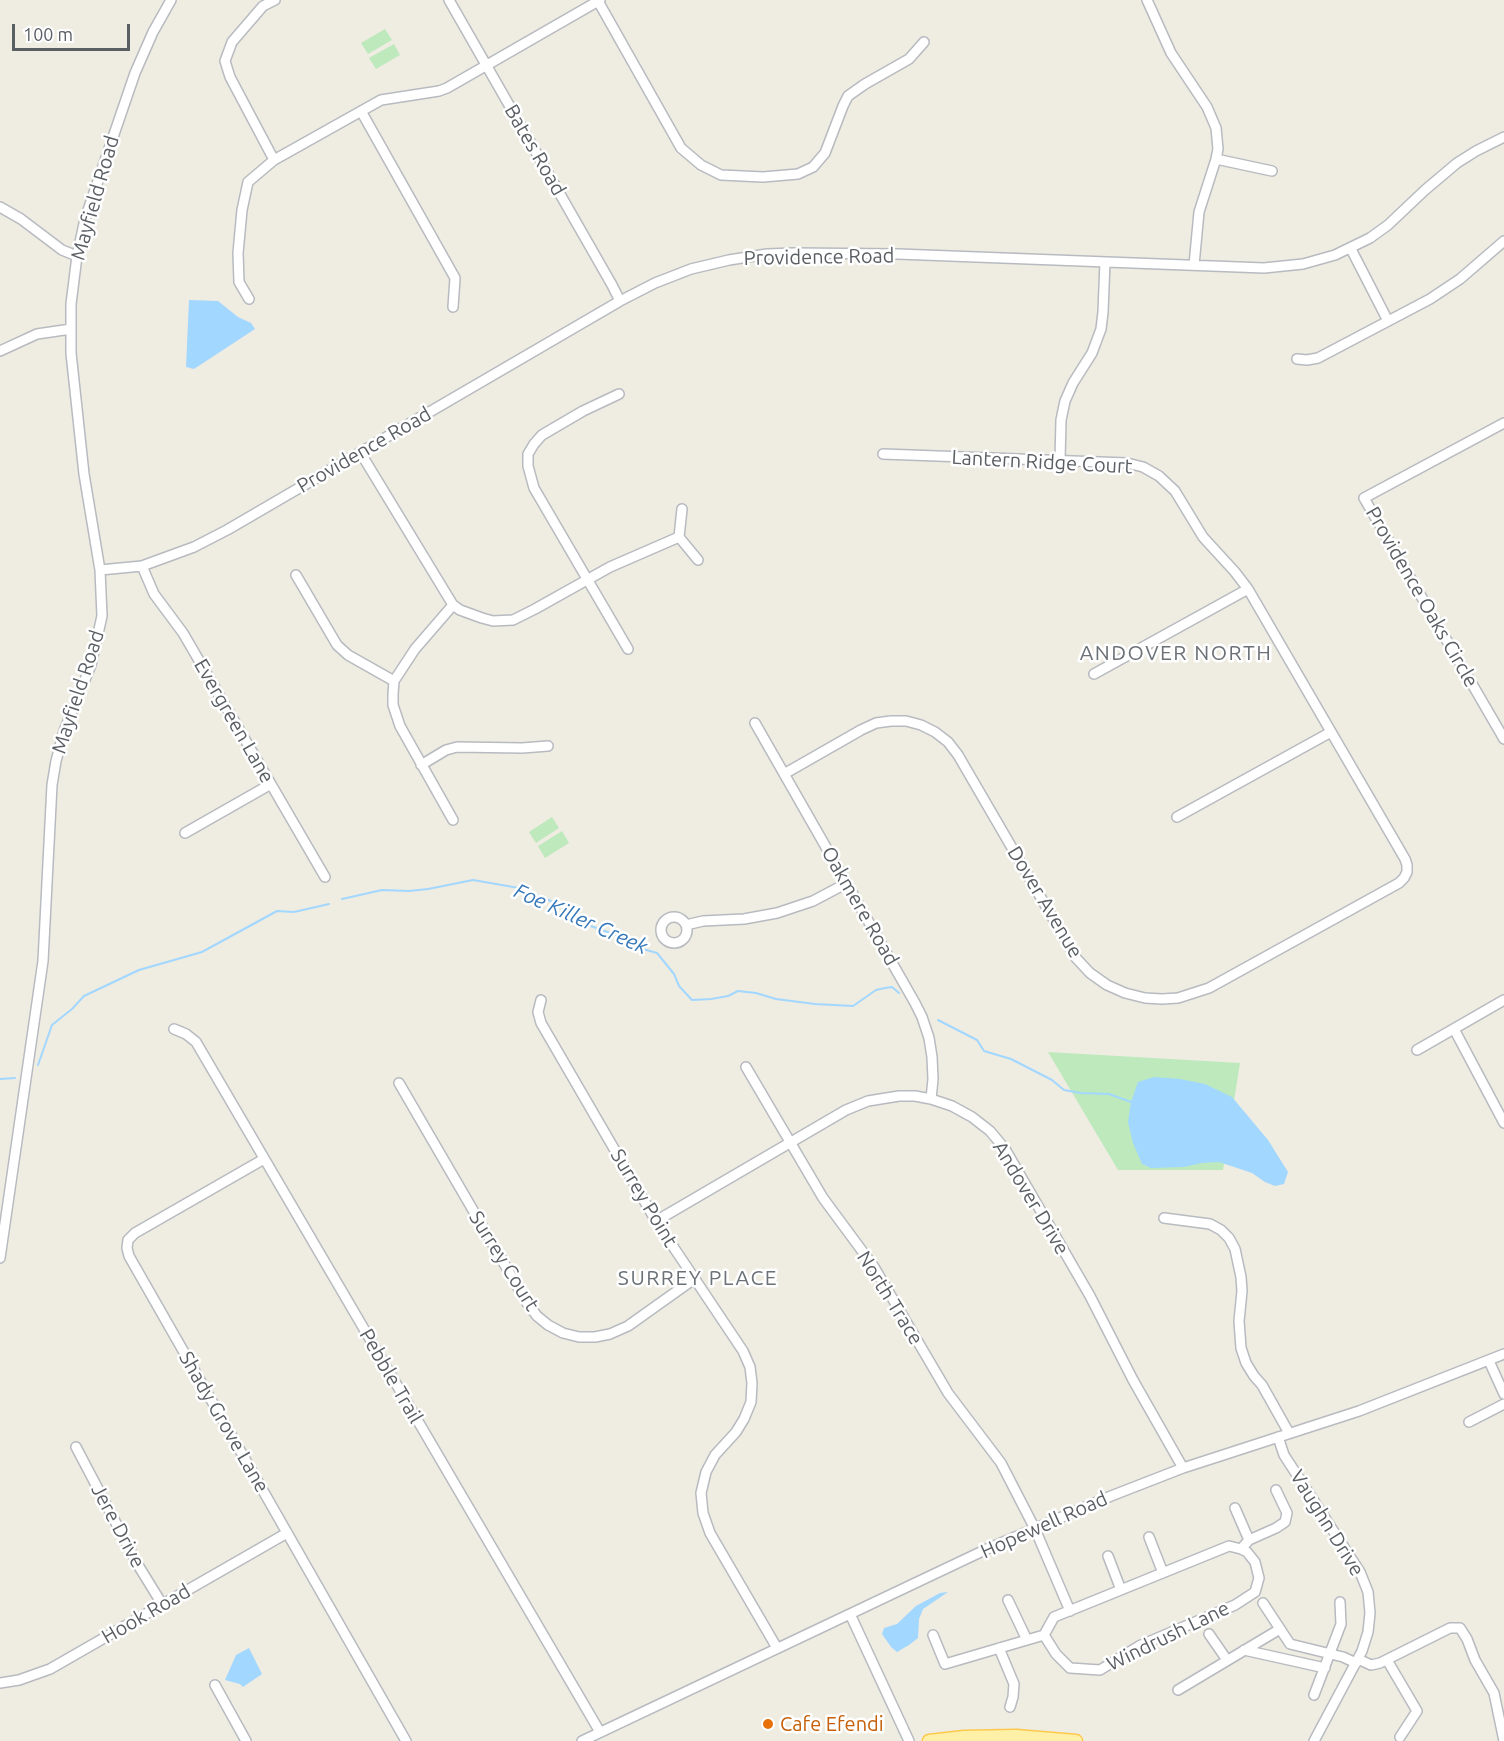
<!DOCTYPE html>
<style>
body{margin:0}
#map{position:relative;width:1504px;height:1741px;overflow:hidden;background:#efece2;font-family:Ubuntu,sans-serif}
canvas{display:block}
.scale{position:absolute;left:12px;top:24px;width:118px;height:27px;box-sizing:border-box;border:3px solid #5a5f64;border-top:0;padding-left:8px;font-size:18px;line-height:21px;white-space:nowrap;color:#5a5f64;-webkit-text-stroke:4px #fff;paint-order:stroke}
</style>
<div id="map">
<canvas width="1504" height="1741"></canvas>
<div class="scale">100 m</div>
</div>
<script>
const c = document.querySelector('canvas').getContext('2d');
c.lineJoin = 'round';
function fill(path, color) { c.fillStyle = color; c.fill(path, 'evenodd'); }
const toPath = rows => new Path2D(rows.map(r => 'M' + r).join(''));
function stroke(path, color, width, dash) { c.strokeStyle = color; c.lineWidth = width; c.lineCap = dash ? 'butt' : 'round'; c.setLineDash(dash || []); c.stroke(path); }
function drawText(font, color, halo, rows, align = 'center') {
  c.font = font + ' Ubuntu,sans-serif'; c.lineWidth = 5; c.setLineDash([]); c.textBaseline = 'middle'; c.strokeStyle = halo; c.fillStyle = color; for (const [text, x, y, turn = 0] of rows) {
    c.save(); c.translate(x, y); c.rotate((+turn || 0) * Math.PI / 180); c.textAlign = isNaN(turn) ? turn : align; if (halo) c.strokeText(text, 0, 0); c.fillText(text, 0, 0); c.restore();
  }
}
const green = toPath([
 [385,29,392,40,368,54,361,43],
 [394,44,400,55,376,69,369,58],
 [552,817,559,828,536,843,529,832],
 [562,831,569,843,545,858,538,846],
 [1048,1052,1240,1063,1223,1170,1118,1170]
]);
const water = toPath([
 [189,300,218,301,238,317,251,323,255,329,194,369,186,367],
 [1154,1077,1180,1079,1205,1084,1232,1097,1268,1140,1288,1172,1284,1184,1275,1186,1265,1182,1252,1173,1219,1162,1202,1163,1184,1167,1151,1168,1142,1164,1133,1143,1128,1122,1131,1102,1138,1082],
 [948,1592,923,1609,919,1619,918,1638,909,1645,897,1652,891,1647,882,1634,884,1628,897,1624,916,1606,940,1593],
 [249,1648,262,1674,243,1687,240,1684,225,1680,236,1655]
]);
const stream = toPath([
 [342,899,382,890,409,891,428,889,473,880,519,888,575,911,585,924,619,936,636,947,657,953,674,974,679,986,692,1000,711,999,728,996,738,991,756,993,776,999,815,1004,853,1006,876,990,885,988,892,987,899,993],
 [938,1020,977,1040,984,1051,1011,1059,1052,1080,1064,1090,1081,1093,1109,1094,1131,1102],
 [38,1065,52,1025,72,1009,84,996,139,970,202,952,277,911,294,912,329,904],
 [0,1079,15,1078]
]);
const minor = toPath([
 [449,0,612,285,620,301],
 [1147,0,1171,53,1207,107,1216,128,1218,149,1216,159,1199,212,1194,265],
 [598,1,681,148,701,165,721,175,763,177,798,174,813,167,825,153,843,106,848,96,865,84,909,59,924,42],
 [361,111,455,278,453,307],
 [1216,159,1272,171],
 [274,160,230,77,225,61,232,42,263,6,275,0],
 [0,207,21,219,62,250,77,256],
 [1351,249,1388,321],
 [249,299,239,282,238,253,242,210,248,182,274,160,381,100,439,91,447,88,600,0],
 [0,351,37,334,71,329],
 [1297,359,1307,360,1318,358,1430,299,1460,279,1504,241],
 [619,394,583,411,542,435,534,444,528,454,528,466,534,488,628,649],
 [1504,423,1364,498,1504,739],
 [360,452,453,605,460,610,482,618,493,621,513,620,535,609,610,567,679,537],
 [1060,460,1061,420,1065,401,1073,383,1092,353,1101,329,1103,312,1105,262],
 [682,509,679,537,698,560],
 [142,566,154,594,183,633,325,877],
 [100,570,142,566,194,547,227,530,620,301,655,283,691,269,729,260,767,254,793,253,898,254,1264,268,1303,264,1335,255,1370,238,1388,225,1425,190,1457,163,1476,151,1504,137],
 [296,575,337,645,348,655,394,681],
 [1094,674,1248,589],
 [755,723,915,1003,922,1017,929,1038,932,1057,933,1079,931,1099],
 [421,765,446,750,457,747,522,748,548,746],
 [784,774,861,730,876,723,891,721,906,721,921,725,935,732,948,742,958,755,1076,958,1090,973,1107,985,1125,993,1145,998,1162,999,1178,998,1209,988,1399,883,1404,878,1407,872,1407,865,1405,859,1248,589,1235,572,1203,537,1175,491,1159,476,1143,467,1127,463,883,454],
 [1177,817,1331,732],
 [453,820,400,726,393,705,393,694,394,681,415,649,453,605],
 [185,833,271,784],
 '661 930a13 13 0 1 1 26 0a13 13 0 1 1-26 0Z',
 [686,925,703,921,744,919,777,913,813,901,847,883],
 [541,1000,538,1012,541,1023,656,1221,743,1351,750,1367,752,1383,751,1402,744,1419,736,1432,715,1455,706,1472,701,1493,703,1513,710,1533,777,1648],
 [174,1029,186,1034,196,1042,600,1732],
 [1454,1029,1504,1123],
 [1417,1050,1504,1000],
 [746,1067,823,1198,874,1267,948,1393,1001,1463,1035,1529,1070,1611],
 [399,1083,527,1303,537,1316,548,1325,563,1333,579,1337,595,1337,610,1334,628,1326,694,1279],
 [264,1159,135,1233,128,1240,127,1248,129,1256,406,1741],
 [1164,1218,1210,1224,1221,1230,1229,1238,1235,1249,1241,1277,1242,1291,1239,1321,1241,1348,1246,1363,1254,1376,1262,1385,1289,1433],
 [656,1221,846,1110,868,1101,899,1096,915,1096,931,1099,952,1106,972,1117,990,1131,1005,1149,1090,1296,1133,1380,1183,1468],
 [0,1258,43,961,52,785,56,761,64,731,91,665,102,616,100,570,84,474,71,353,71,304,77,256,85,219,135,73,153,32,171,0],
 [1489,1361,1504,1394],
 [1469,1422,1504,1404],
 [1278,1437,1284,1455,1360,1572,1368,1592,1370,1613,1368,1632,1362,1651,1314,1741],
 [76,1447,138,1565,162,1604],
 [1235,1508,1249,1540],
 [1149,1537,1163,1573],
 [1241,1549,1247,1552,1255,1562,1259,1578,1255,1592,1235,1605,1139,1646,1100,1670,1070,1668,1056,1654,1044,1635,1054,1617,1229,1546,1241,1549,1249,1540,1276,1528,1285,1522,1287,1513,1276,1490],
 [1108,1556,1121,1590],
 [1008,1600,1027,1640],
 [1263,1603,1290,1644,1343,1657,1356,1663],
 [850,1614,909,1741],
 [1209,1634,1227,1660],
 [933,1635,945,1664,1044,1635],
 [999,1648,1014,1684,1013,1697,1010,1707],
 [1244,1650,1325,1668],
 [1358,1659,1371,1665,1380,1663,1450,1628,1460,1628,1467,1639,1475,1660,1494,1693,1504,1741],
 [1387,1660,1417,1711,1400,1737],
 [0,1683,19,1680,50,1669,287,1533],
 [215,1685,246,1741],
 [1178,1690,1280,1629],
 [1314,1695,1341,1624,1340,1602],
 [582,1741,987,1549,1111,1496,1183,1468,1359,1411,1504,1354]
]);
const major = toPath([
 [929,1741,964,1737,1016,1736,1076,1741]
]);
const markers = [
 [768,1724,6,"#e8710a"]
];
const streetNames = [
 ["Bates Road",535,150,60],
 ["Mayfield Road",95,198,-74],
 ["Providence Road",819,257,-1],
 ["Providence Road",364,450,-30],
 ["Lantern Ridge Court",1042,462,3],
 ["Providence Oaks Circle",1422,597,60],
 ["Mayfield Road",78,692,-72],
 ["Evergreen Lane",234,721,60],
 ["Dover Avenue",1045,902,59],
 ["Oakmere Road",860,906,60],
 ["Surrey Point",644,1198,59],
 ["Andover Drive",1031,1198,59],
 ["Surrey Court",504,1261,58],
 ["North Trace",890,1298,58],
 ["Pebble Trail",391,1376,60],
 ["Shady Grove Lane",224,1422,60],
 ["Vaughn Drive",1327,1523,58],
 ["Hopewell Road",1044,1525,-24],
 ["Jere Drive",118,1526,62],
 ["Hook Road",146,1614,-30],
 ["Windrush Lane",1168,1636,-26]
];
const foodNames = [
 ["Cafe Efendi",780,1724]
];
const neighbourhoodNames = [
 ["ANDOVER NORTH",1176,653],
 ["SURREY PLACE",698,1278]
];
const waterNames = [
 ["Foe Killer Creek",581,919,24]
];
fill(green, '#bde9bc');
fill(water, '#a2d7ff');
stroke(stream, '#a2d7ff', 2);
stroke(minor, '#b7bbc0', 12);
stroke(major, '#fdc94d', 15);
stroke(minor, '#fff', 9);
stroke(major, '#fff0a7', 12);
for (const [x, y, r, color] of markers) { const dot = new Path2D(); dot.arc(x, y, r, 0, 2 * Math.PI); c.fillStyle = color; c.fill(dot); stroke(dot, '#fff', 2); }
drawText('20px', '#5a5f64', '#fff', streetNames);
drawText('20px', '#c56008', '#fff', foodNames, 'left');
c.letterSpacing = '1.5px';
drawText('21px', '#6b7176', '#fff', neighbourhoodNames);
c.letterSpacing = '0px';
drawText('italic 21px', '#3678b9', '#fff', waterNames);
</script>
